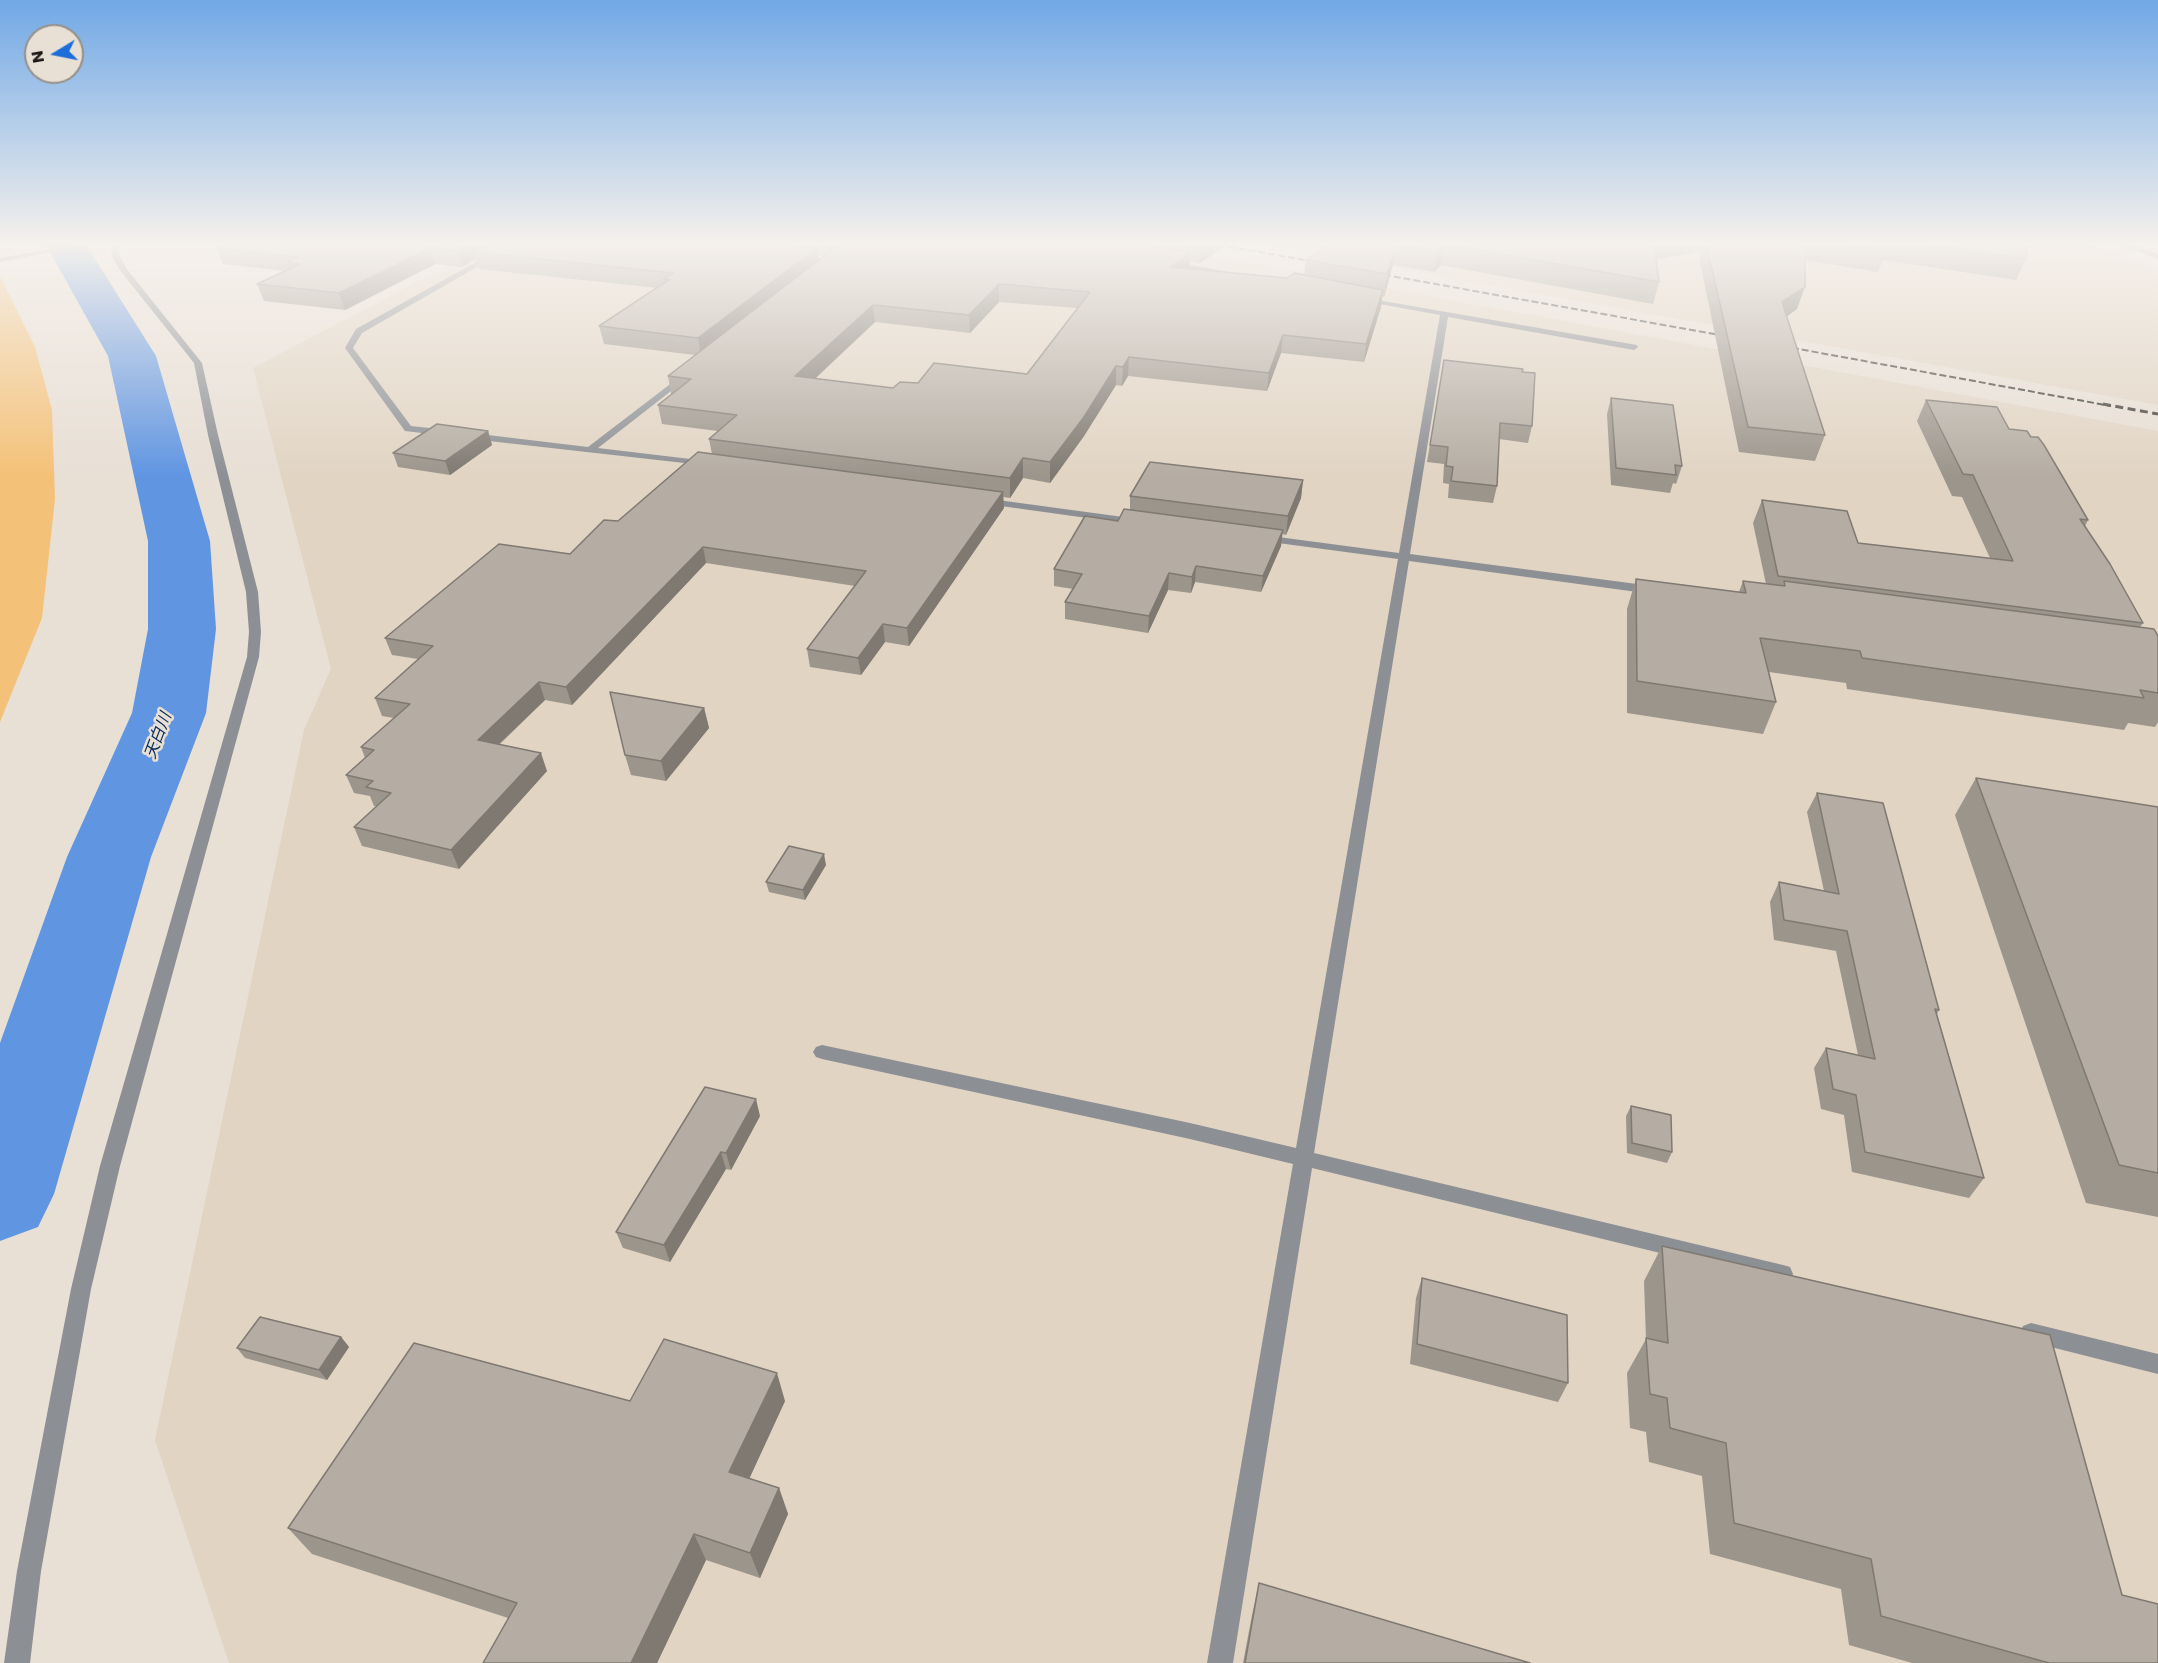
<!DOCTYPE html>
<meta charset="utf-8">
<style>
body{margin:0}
#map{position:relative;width:2158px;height:1663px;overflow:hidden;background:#e8dfd5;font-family:Poppins,sans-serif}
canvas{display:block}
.north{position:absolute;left:24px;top:24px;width:60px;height:60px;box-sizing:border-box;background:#e8dfd5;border:2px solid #969088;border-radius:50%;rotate:260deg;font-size:16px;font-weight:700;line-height:24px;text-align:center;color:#1c1915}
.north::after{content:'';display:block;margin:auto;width:21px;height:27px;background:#1d6ed8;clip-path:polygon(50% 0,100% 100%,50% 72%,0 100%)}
</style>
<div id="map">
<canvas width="2158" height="1663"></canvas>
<div class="north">N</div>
</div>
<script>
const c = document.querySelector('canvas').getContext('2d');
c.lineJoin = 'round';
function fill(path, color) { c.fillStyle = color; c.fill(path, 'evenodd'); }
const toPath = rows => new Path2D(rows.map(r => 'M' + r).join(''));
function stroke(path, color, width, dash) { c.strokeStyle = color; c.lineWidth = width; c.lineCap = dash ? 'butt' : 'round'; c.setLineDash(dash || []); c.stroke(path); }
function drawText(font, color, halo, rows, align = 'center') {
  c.font = font + ' Poppins,"Noto Sans JP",sans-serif'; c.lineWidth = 5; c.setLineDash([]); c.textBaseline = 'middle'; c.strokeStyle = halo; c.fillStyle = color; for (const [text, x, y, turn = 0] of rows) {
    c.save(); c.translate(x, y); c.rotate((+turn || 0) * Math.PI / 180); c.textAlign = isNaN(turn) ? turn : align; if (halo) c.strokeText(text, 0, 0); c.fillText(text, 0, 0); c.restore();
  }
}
const built = toPath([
 [491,243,1145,243,2158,431,2158,1663,229,1663,155,1440,304,730,331,669,253,368],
 [1254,243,2089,243,2158,268,2158,405]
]);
const green = toPath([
 [0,276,35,347,52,410,55,499,42,618,0,722]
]);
const river = toPath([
 [45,243,85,243,156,356,210,541,216,629,206,713,151,857,54,1194,38,1227,0,1241,0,1043,67,857,132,713,148,629,148,541,108,356,45,243]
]);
const service = toPath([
 [510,243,519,243,362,333,353,348,411,426,448,430,453,433,448,436,405,431,345,348,356,329,510,243],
 [1168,261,1236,273,1240,275,1236,277,1171,265,1167,263,1168,261],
 [1360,297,1637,345,1638,347,1634,350,1448,317,1410,554,1652,586,1658,590,1652,594,1409,561,1314,1153,1783,1265,1790,1267,1793,1274,1790,1281,1783,1283,1312,1168,1233,1663,1207,1663,1293,1164,1190,1139,822,1059,816,1057,813,1052,816,1047,822,1045,1190,1123,1296,1148,1398,559,1263,541,1257,538,1263,535,1399,553,1440,315,1363,301,1360,301,1360,297],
 [686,372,689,373,689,377,598,448,707,461,712,464,711,466,471,439,466,436,471,433,588,447,686,372],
 [983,498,1138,519,1143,522,1138,525,979,503,979,499,983,498],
 [2031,1323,2158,1354,2158,1374,2023,1340,2020,1333,2023,1326,2031,1323]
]);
const minor = toPath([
 [83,243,98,243,0,262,0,258,83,243],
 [113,243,121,243,119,254,126,268,202,363,218,435,258,592,261,632,259,657,120,1166,91,1289,41,1571,30,1663,4,1663,17,1571,71,1289,100,1166,247,657,249,632,246,592,208,435,194,363,119,269,111,254,113,243]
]);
const tertiary = toPath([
 [2116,243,2126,243,2158,254,2158,259,2116,243]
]);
const railFar1 = toPath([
 [1209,243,1321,263],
 [1374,273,1731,337],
 [1782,346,2111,406]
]);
const rail = toPath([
 [2103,404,2158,414]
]);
const wall = toPath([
 [228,243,1230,243,1200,263,1190,261,1189,269,1287,278,1304,275,1306,260,1331,243,2028,243,2026,259,2016,280,1883,260,1878,272,1805,260,1797,309,1786,317,1825,435,1815,461,1739,452,1698,252,1656,259,1659,282,1653,304,1441,265,1434,272,1393,265,1384,297,1382,296,1381,307,1364,362,1281,353,1267,391,1128,376,1122,386,1116,385,1084,436,1050,483,1023,478,1010,498,1003,497,1004,508,909,646,885,642,861,675,810,667,807,649,855,586,706,563,572,705,545,700,499,745,547,771,459,869,362,846,354,827,377,806,374,806,370,796,354,793,346,775,365,758,361,747,394,718,382,716,375,698,418,659,392,655,385,638,570,554,618,521,712,454,709,439,718,431,662,424,658,405,671,394,668,376,695,355,604,344,599,326,658,288,479,269,476,259,462,267,435,264,345,310,264,301,257,284,285,271,223,264,216,248],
 [818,255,825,255,819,260],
 [999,302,1077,308,1027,374,918,383,893,388,815,379,875,322,970,333],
 [1444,360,1522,372,1532,426,1528,443,1499,439,1497,486,1493,503,1448,498,1449,484,1443,483,1444,464,1427,462],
 [1611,398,1682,466,1676,484,1673,483,1670,493,1611,485,1607,414],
 [1926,400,2009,429,2088,520,2085,526,2143,623,2140,627,2158,636,2158,722,2155,727,2128,723,2124,730,1847,689,1846,683,1769,672,1776,702,1763,734,1627,713,1627,609,1636,579,1739,592,1743,581,1766,584,1753,523,1762,500,1858,543,1990,558,1962,497,1952,496,1917,421],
 [488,431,492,445,450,475,398,467,393,453],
 [1303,480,1301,498,1286,535,1282,534,1281,546,1261,592,1195,582,1191,593,1168,590,1148,633,1065,619,1065,602,1073,589,1054,586,1054,569,1118,521,1130,510,1130,496],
 [704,708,709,728,666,781,631,775,625,755],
 [1976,778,2158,807,2158,1217,2086,1203,1955,815],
 [1817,793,1939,1010,1937,1014,1984,1178,1969,1198,1852,1172,1844,1115,1821,1109,1814,1068,1826,1048,1858,1055,1836,951,1774,940,1770,902,1779,882,1824,891,1807,812],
 [826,865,805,900,769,892,766,882],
 [1631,1106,1672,1152,1667,1163,1627,1153,1626,1116],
 [760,1116,731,1170,726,1169,670,1262,623,1248,616,1232],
 [1662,1246,2122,1595,2158,1663,1912,1663,1849,1645,1841,1589,1710,1554,1702,1476,1649,1462,1646,1432,1630,1428,1627,1373,1646,1339,1644,1281],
 [1422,1278,1568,1383,1558,1402,1410,1364,1416,1298],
 [341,1337,349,1347,327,1380,245,1358,237,1348],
 [785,1401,749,1478,779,1488,788,1514,760,1578,706,1560,657,1663,483,1663,508,1618,312,1554,288,1528],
 [1259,1583,1530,1663,1243,1663,1252,1615]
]);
const shadedWall = toPath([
 [472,243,506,243,474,252,476,259,462,267,458,251],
 [828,243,847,243,829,256],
 [1206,243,1230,243,1200,263,1201,247],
 [1652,243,1700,243,1698,252,1647,261],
 [1397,244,1393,265,1384,297,1387,274],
 [1445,244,1441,265,1434,272,1437,251],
 [430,248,435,264,345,310,339,293],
 [817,248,819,265,701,356,698,338],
 [1190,253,1189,270,1170,267],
 [999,284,999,302,970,333,969,315],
 [1805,287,1797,309,1774,325,1782,302],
 [1383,290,1381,307,1364,362,1366,344],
 [873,305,875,322,797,395,795,376],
 [1283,335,1281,353,1267,391,1269,373],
 [1129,357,1128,376,1122,386,1123,367],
 [1116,366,1116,385,1084,436,1050,483,1050,462],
 [488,431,492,445,450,475,445,461],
 [1023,458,1023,478,1010,498,1010,478],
 [1303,480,1301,498,1286,535,1288,516],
 [1003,492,1004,508,909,646,907,628],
 [1283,530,1281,546,1261,592,1263,576],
 [703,547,706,563,572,705,566,687],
 [1196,566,1195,582,1191,593,1192,577],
 [1169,573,1168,590,1148,633,1149,616],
 [883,624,885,642,861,675,858,658],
 [539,682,545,700,484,758,478,740],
 [704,708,709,728,666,781,661,761],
 [541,753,547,771,459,869,451,850],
 [824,854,826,865,805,900,803,890],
 [756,1099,760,1116,731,1170,726,1153],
 [721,1152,726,1169,670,1262,664,1245],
 [341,1337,349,1347,327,1380,319,1370],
 [777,1373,785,1401,740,1499,729,1472],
 [779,1488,788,1514,760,1578,750,1553],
 [694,1534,706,1560,657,1663,631,1663]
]);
const building = toPath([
 [228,243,472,243,458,251,430,248,339,293,257,284,300,264,287,262,298,257,216,248,228,243],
 [491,243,761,243,817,248,698,338,599,326,670,279,663,279,673,273,474,252,491,243],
 [841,243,1134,243,1190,253,1170,267,1287,278,1294,273,1383,290,1366,344,1283,335,1269,373,1129,357,1123,367,1116,366,1084,417,1050,462,1023,458,1010,478,709,439,737,415,658,405,691,379,668,376,841,243],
 [999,284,1090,292,1027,374,934,363,918,383,900,382,893,388,795,376,873,305,969,315,999,284],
 [1179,243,1206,243,1201,247,1179,243],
 [1331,243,1654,243,1659,282,1445,244,1437,251,1397,244,1387,274,1306,260,1331,243],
 [1706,243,1805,243,1805,287,1782,302,1825,435,1748,427,1706,243],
 [1836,243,1889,243,1886,250,1836,243],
 [1918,243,2028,243,2026,259,1918,243],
 [1444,360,1523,369,1522,372,1535,373,1532,426,1500,423,1497,486,1451,481,1453,467,1446,466,1448,447,1430,445,1444,360],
 [1611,398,1673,405,1682,466,1675,465,1676,475,1616,468,1611,398],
 [1926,400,1997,407,2009,429,2027,431,2031,437,2038,437,2044,445,2088,520,2080,519,2110,564,2143,623,1778,576,1762,500,1847,511,1858,543,2013,561,1973,475,1963,474,1926,400],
 [437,424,488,431,445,461,393,453,437,424],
 [698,452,1003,492,907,628,883,624,858,658,807,649,866,571,703,547,566,687,539,682,478,740,541,753,451,850,354,827,391,793,366,787,373,781,346,775,374,750,361,747,410,704,375,698,433,646,385,638,499,544,570,554,604,520,618,521,698,452],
 [1150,462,1303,480,1288,516,1130,496,1150,462],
 [1124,509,1283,530,1263,576,1196,566,1192,577,1169,573,1149,616,1065,602,1082,574,1054,569,1085,516,1118,521,1124,509],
 [1636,579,1746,593,1743,581,1785,586,1784,581,2154,629,2158,636,2158,693,2140,690,2144,698,1862,658,1860,651,1760,638,1776,702,1637,681,1636,579],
 [610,692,704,708,661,761,625,755,610,692],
 [1976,778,2158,807,2158,1173,2119,1165,1976,778],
 [1817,793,1883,803,1939,1010,1935,1009,1984,1178,1865,1152,1856,1095,1833,1089,1826,1048,1875,1059,1847,931,1784,920,1779,882,1839,894,1817,793],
 [789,846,824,854,803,890,766,882,789,846],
 [705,1087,756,1099,726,1153,721,1152,664,1245,616,1232,705,1087],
 [1631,1106,1671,1115,1672,1152,1632,1143,1631,1106],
 [1662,1246,2050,1335,2122,1595,2158,1604,2158,1663,2049,1663,1881,1616,1871,1559,1734,1523,1726,1443,1670,1428,1667,1398,1650,1394,1646,1338,1668,1343,1662,1246],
 [1422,1278,1567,1315,1568,1383,1417,1344,1422,1278],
 [260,1317,341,1337,319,1370,237,1348,260,1317],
 [664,1339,777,1373,729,1472,779,1488,750,1553,694,1534,631,1663,483,1663,517,1603,288,1528,414,1343,630,1401,664,1339],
 [1259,1583,1530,1663,1245,1663,1259,1583]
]);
const waterNames = [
 ["天白川",159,736,-69]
];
fill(built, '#e1d4c3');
fill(green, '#f4c178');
fill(river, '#6095e2');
fill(service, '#8c8f94');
fill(minor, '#8c8f94');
fill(tertiary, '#8c8f94');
stroke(railFar1, '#3d3934', 2, [7, 3]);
stroke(rail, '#3d3934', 3, [8, 4.5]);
fill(wall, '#9c958c');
fill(shadedWall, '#7f7972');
fill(building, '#b5ada3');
stroke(building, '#7f7972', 1.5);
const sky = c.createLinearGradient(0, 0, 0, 476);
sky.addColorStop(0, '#71a8e6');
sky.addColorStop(0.51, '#f5f1ec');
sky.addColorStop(1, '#f5f1ec00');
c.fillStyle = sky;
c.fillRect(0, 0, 2158, 476);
drawText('italic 16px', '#062959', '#e8dfd5', waterNames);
</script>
